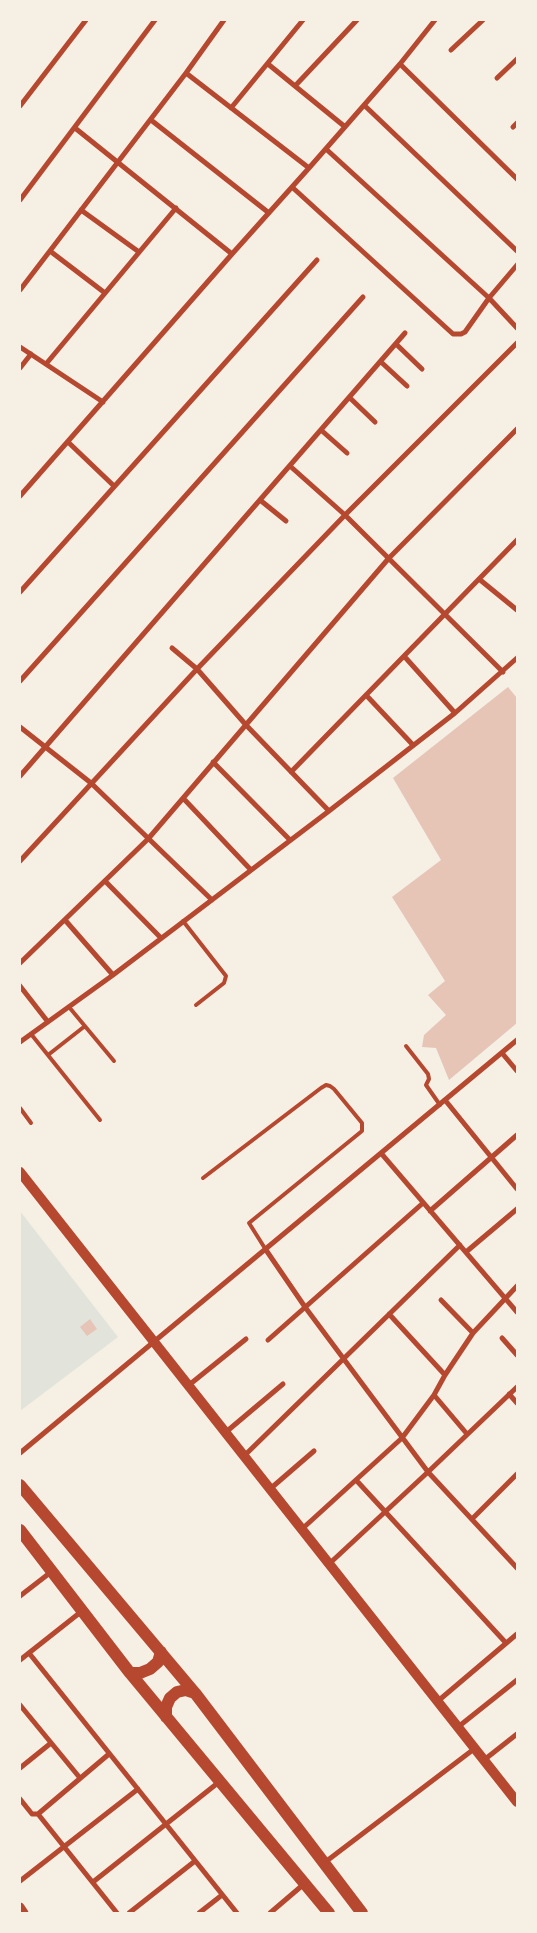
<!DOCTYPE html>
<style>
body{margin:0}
#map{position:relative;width:537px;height:1933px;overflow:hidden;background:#f6efe4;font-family:Helvetica,sans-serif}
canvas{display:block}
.frame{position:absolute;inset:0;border:21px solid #f6efe4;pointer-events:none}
</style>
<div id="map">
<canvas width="537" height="1933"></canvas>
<div class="frame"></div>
</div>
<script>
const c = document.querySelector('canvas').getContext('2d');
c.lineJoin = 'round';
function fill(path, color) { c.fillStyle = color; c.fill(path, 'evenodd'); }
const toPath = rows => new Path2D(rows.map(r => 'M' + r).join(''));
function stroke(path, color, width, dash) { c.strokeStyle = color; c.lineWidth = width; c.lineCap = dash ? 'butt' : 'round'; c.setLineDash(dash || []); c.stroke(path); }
const green = toPath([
 [20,1211,118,1337,20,1411]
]);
const building = toPath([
 [508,687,517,698,517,1023,449,1080,436,1048,422,1047,424,1035,446,1015,428,995,445,981,392,897,441,860,393,778],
 [90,1319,97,1329,87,1336,80,1327]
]);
const service = toPath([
 [183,921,226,976,224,983,196,1005],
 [69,1007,114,1061],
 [31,1034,100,1120],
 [406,1046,428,1074,429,1079,426,1085,440,1105],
 [48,1055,85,1026],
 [20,1108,31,1123],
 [203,1178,321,1088,326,1085,330,1086,334,1089,362,1123,362,1131,249,1223,266,1250]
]);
const minor = toPath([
 [451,50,483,20],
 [268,64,344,126],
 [400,64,517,179],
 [186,73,309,168],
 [497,78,517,59],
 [295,86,357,20],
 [364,105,517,251],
 [20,106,86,20],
 [231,108,303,20],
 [151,120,269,213],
 [513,127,517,123],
 [75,128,232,254],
 [326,149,489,298,517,328],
 [292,187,453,334,461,334,465,332,489,298,517,265],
 [20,200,155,20],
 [81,210,139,252],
 [50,251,105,293],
 [20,290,186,73,224,20],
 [396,344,422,369],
 [20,347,103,402],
 [381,362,407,386],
 [46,364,176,208],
 [20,368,31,354],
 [350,398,375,422],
 [321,430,347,453],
 [68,442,114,486],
 [290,466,345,515,503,672],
 [20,496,232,254,309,168,400,64,435,20],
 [260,500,286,521],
 [479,579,517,610],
 [20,592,317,260],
 [172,648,197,669,246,725,329,811],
 [404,656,455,713],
 [20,681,363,297],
 [366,695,413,745],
 [20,727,91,783,212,900],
 [213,762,290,840],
 [291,772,517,540],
 [20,776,405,333],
 [183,798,251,870],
 [20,861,197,669,345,515,517,343],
 [105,881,161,938],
 [65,920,113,975],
 [20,963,148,839,389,558,517,429],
 [20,986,48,1022],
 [20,1042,113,975,329,811,455,713,517,658],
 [502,1053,517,1071],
 [445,1100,517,1189],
 [381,1153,517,1312],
 [430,1211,517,1135],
 [266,1250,305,1307,428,1472,517,1568],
 [466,1252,517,1209],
 [441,1300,473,1333],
 [389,1314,445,1375],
 [502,1338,517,1355],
 [268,1340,423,1203],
 [189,1385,246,1339],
 [509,1394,517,1403],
 [434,1395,467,1434],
 [226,1432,283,1384],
 [20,1453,517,1040],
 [244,1456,460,1245],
 [356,1480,506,1643],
 [270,1489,314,1451],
 [472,1519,517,1474],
 [302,1529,402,1438,434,1395,445,1375,473,1333,517,1286],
 [329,1564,428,1472,517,1387],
 [20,1596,51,1572],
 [29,1653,237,1913],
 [20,1660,82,1611],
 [438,1701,517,1634],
 [20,1705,80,1778],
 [458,1727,517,1680],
 [484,1760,517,1734],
 [20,1768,51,1743],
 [20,1799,32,1814,38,1814,117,1913],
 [38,1814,109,1754],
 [324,1863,474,1749],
 [20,1881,138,1789],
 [93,1882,219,1782],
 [129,1913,195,1861],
 [199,1913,222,1895],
 [270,1913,304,1884]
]);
const tertiary = toPath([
 [20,1907,24,1913]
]);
const secondary = toPath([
 [20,1172,517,1802]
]);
const primary = toPath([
 [20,1485,195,1693,362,1913],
 [20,1530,130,1673,329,1913],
 [130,1673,140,1673,150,1669,158,1662,161,1652],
 [166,1717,166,1707,170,1698,177,1692,186,1690,195,1693]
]);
fill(green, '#e2e4dc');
fill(building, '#e6c5b7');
stroke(service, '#b5482f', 4);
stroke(minor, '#b5482f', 5);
stroke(tertiary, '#b5482f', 9);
stroke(secondary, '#b5482f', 10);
stroke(primary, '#b5482f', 12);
</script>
